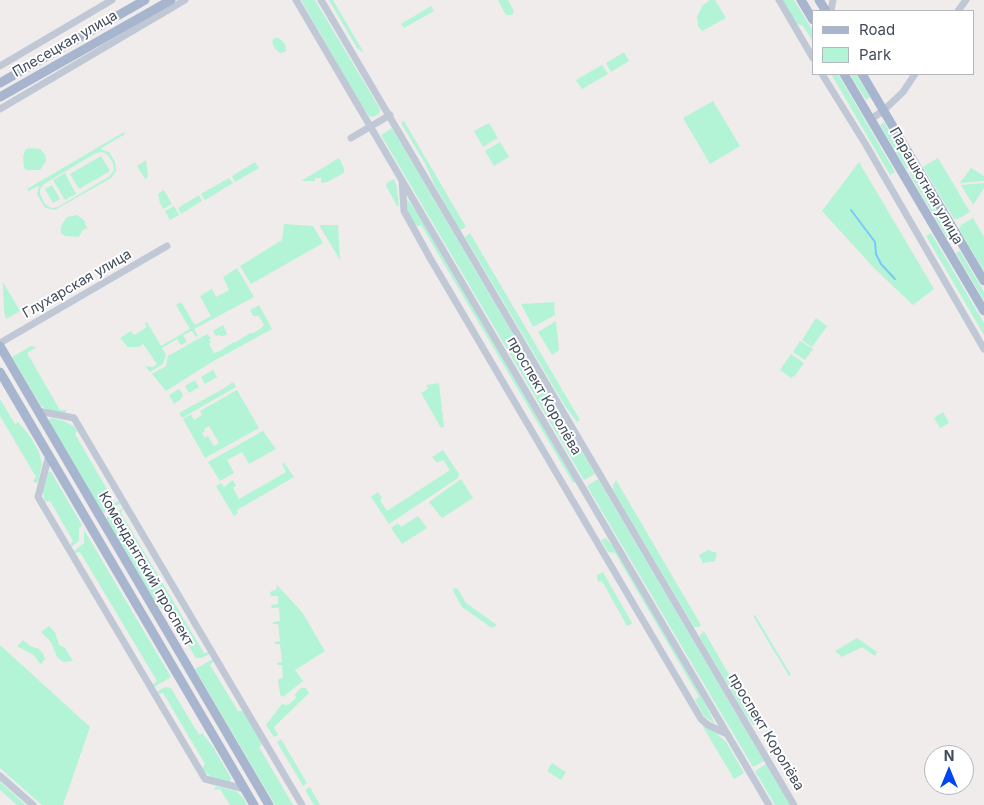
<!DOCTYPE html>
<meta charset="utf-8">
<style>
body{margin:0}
#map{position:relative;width:984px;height:805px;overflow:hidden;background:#efeceb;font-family:Inter,sans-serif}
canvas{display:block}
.legend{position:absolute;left:812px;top:10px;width:162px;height:65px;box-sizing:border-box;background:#fff;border:1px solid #b3b7bd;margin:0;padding:6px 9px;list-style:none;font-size:15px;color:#424b5b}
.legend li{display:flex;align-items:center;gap:10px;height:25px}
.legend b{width:25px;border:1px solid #b3b7bd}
.north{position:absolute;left:924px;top:745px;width:50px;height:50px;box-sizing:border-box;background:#fff;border:1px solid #b3b7bd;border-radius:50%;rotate:0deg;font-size:14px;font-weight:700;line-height:20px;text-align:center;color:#424b5b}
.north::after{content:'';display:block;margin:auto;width:18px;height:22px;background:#0243f2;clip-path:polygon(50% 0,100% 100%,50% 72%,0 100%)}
</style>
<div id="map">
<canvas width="984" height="805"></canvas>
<ul class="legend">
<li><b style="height:6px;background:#a7b5cf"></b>Road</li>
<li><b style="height:14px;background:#b3f4d7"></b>Park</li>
</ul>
<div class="north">N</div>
</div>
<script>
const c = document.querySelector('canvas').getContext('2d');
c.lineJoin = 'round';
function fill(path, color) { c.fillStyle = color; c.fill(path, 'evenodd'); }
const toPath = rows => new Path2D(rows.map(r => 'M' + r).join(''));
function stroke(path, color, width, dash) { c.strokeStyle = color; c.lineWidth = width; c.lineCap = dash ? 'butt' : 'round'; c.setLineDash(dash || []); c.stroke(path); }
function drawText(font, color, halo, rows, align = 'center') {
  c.font = font + ' Inter,sans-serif'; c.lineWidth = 4; c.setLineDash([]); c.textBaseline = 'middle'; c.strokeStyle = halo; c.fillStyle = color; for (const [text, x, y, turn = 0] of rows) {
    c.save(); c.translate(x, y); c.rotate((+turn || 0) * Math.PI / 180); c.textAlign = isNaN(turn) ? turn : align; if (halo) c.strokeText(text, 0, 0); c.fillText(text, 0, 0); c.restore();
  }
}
const green = toPath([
 [301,0,315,0,380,109,379,114,377,115,372,117,369,116,354,93],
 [329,0,333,0,364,53,357,48],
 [498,0,508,0,514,11,512,15,506,15],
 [710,0,715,0,726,18,702,31,698,26,697,17,702,6],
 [782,0,794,0,813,31,813,42,803,26,796,23],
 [431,6,434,11,404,28,401,24],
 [274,38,279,38,285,44,286,50,285,52,280,53,275,49,272,42],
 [624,52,629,61,611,72,606,63],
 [602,65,608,74,582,89,576,80],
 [831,74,838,74,895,172,890,175],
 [850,74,856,74,870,97,866,100],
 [713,101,740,146,710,164,683,118],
 [404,121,466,227,460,230,434,184,426,165,401,123],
 [884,122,910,167,906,169,880,125],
 [489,123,498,138,483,147,474,131],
 [392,128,595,474,584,480,381,135],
 [124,132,125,134,100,149,109,152,115,162,116,171,111,178,55,210,46,208,43,205,37,194,39,186,28,191,27,189],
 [102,152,107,154,113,163,114,170,110,176,58,207,51,208,45,204,40,194,40,189,44,184,96,153],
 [500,142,509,157,494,166,485,151],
 [29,148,40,149,45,155,46,161,40,170,27,170,24,168,23,157,25,150],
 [101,156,110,171,79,189,70,174],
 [339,158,344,168,344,173,327,182,321,183,321,178,315,178,315,181,301,181],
 [938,158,970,212,958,219,954,219,923,167],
 [146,160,148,177,145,179,137,166],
 [255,162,259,168,235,182,232,176],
 [859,162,934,289,913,305,875,269,822,211],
 [971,168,984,176,984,181,960,183],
 [913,171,951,236,947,238,909,173],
 [65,173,76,194,65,200,53,180],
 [229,178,233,183,205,200,201,194],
 [394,179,397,188,399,206,397,206,386,186,387,183],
 [984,183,984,188,973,205,961,185],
 [52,185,60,199,53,203,45,189],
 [164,190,172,204,163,209,160,203,158,194],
 [199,195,202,201,181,214,178,208],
 [406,198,421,216,576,481,573,483,421,225,418,226,415,225,408,212],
 [174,206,179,215,170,220,165,211],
 [77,215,84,220,87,228,82,231,79,237,65,236,61,233,61,226,67,217],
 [973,218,984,237,984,271,959,229,961,225],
 [284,224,313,226,323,243,251,284,240,266,282,240],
 [319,225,338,225,340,260],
 [470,233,580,420,577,422,565,406,465,237],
 [931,233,984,323,984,335,926,236],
 [960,251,984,292,984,301,956,253],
 [237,268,254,297,194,329,198,336,196,337,192,331,183,335,187,342,181,345,177,339,162,348,166,355,163,364,150,372,145,366,153,367,157,364,143,344,139,347,128,347,120,338,131,331,134,335,147,327,145,323,147,322,161,346,190,329,176,305,181,302,195,325,211,316,200,296,212,289,216,297,229,290,223,277],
 [3,282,20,311,6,319,4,310],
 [554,302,555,315,533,327,521,304],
 [259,305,272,329,212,362,166,391,152,374,166,366,168,356,207,334,211,338,209,339,211,342,209,344,214,353,220,351,234,342,236,342,250,333,253,333,260,329,264,325,259,316,253,316,250,310],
 [816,318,827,326,812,347,802,340],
 [556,321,559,350,552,355,538,332],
 [223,325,227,334,224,336,218,335,216,336,213,331],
 [800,341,813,349,805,360,793,352],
 [31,346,37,347,27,353,60,410,66,410,66,413,48,410,41,406,12,357],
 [791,354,804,363,794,377,792,376,791,378,780,370],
 [213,370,217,377,205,384,201,377],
 [195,380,199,387,189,393,185,386],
 [233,382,236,387,182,418,179,413,221,390],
 [439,383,444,427,441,428,421,393,428,389,426,385],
 [179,389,183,395,181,399,174,404,169,395],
 [237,390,259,428,205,458,183,419,191,414,194,420,202,415,200,411],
 [209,426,219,443,214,446,208,436,205,438,202,433,205,431,204,429],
 [0,399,15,424,18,422,30,436,39,452,42,464,38,482,36,483,33,481,36,477,0,416],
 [943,412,949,423,940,428,934,418],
 [52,418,64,421,75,427,77,431,75,434,115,503,118,501,121,503,103,513,49,422,49,419],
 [263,431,276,449,249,464,242,452,227,460,234,473,220,481,208,462],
 [443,450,459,474,458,478,389,524,371,497,378,492,382,498,380,500,387,511,450,470,443,460,437,463,432,457],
 [284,463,294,477,237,510,238,513,234,516,216,486,221,483,224,487,233,480,236,486,233,488,239,499,286,472,282,464],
 [48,472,51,472,82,525,79,528,79,541,71,547,71,543,73,541,50,501,46,502,44,500,43,491],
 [461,479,473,498,442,518,429,502],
 [598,479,764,761,753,767,587,486],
 [616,480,701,625,699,627,694,627,613,490,613,485],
 [123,508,121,513,204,653,209,652,209,654,202,658,196,658,168,611,165,612,153,598,106,518],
 [418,516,427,528,402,544,391,528,398,523,401,527],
 [84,530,171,677,154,687,153,684,157,681,80,552,76,553,74,551,84,543],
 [606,538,618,552,705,703,715,724,704,716,695,700,699,697,615,553,608,552,601,540],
 [708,550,717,553,715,561,703,563,699,555],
 [603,572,632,623,630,625,627,626,602,581,598,582,597,575],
 [276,584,302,612,325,651,295,670,303,681,283,697,280,694,278,679,283,678,282,665,277,665,277,663,282,662,280,644,275,644,275,642,280,641,278,624,273,624,273,622,280,621,279,608,272,608,271,605,278,604,278,596,271,596,270,592,277,589],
 [454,588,457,588,466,603,497,625,492,628,462,607,453,591],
 [755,615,791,675,789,676,753,616],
 [49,626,55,632,59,645,65,648,73,661,63,662,57,657,51,642,41,632],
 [704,631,756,722,755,725,753,725,744,712,699,636],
 [857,638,877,652,875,656,862,647,842,657,835,651],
 [23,640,30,646,39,649,43,654,45,659,42,663,40,664,34,655,17,646],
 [0,645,90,727,63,805,42,805,0,768],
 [213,659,213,662,210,665,238,711,244,711,262,742,262,744,259,747,293,805,275,805,195,669],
 [165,687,171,688,199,735,202,733,213,747,231,778,230,782,211,777,202,769,205,764,163,693,159,694,157,692],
 [301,688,306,688,309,693,274,727,278,735,274,737,266,725,282,704,288,705,296,698,295,694],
 [704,726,716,733,726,742,744,773,734,779,703,727],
 [281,739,307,783,303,786,277,742],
 [552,763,566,772,561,780,547,771],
 [766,764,790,805,775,805,755,771],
 [0,782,26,805,17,805,0,790],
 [216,786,236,791,243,798,247,805,230,805,220,789,214,790],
 [310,787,320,805,314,805,305,790]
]);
const stream = toPath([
 [851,210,875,242,876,254,881,264,895,279]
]);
const minor = toPath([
 [296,0,769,805],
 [321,0,794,805],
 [779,0,813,58],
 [831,11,833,0],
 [958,11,966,0],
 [0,66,112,0],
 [822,74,866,145,984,349],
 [0,109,185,0],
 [871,119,883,111,903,92,915,74],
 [351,138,390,115],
 [402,180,404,211,430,258,701,719,708,725,727,734],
 [0,343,167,246],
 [38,411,74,418,302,805],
 [49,455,38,497,205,779,245,789],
 [0,776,33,805]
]);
const major = toPath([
 [801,0,813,20],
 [819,0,826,11],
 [844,74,984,311],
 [862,74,984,281],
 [0,83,145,0],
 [0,97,171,0],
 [0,346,269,805],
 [0,372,254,805]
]);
const streetNames = [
 ["Плесецкая улица",65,44,-30],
 ["Парашютная улица",926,186,60],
 ["Глухарская улица",77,284,-30],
 ["проспект Королёва",544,396,60],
 ["Комендантский проспект",146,569,60],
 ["проспект Королёва",766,732,59]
];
fill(green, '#b3f4d7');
stroke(stream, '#7ac8f7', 2);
stroke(minor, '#c0c8d6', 7);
stroke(major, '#a7b5cf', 9);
drawText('14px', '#424b5b', '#fff', streetNames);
</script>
